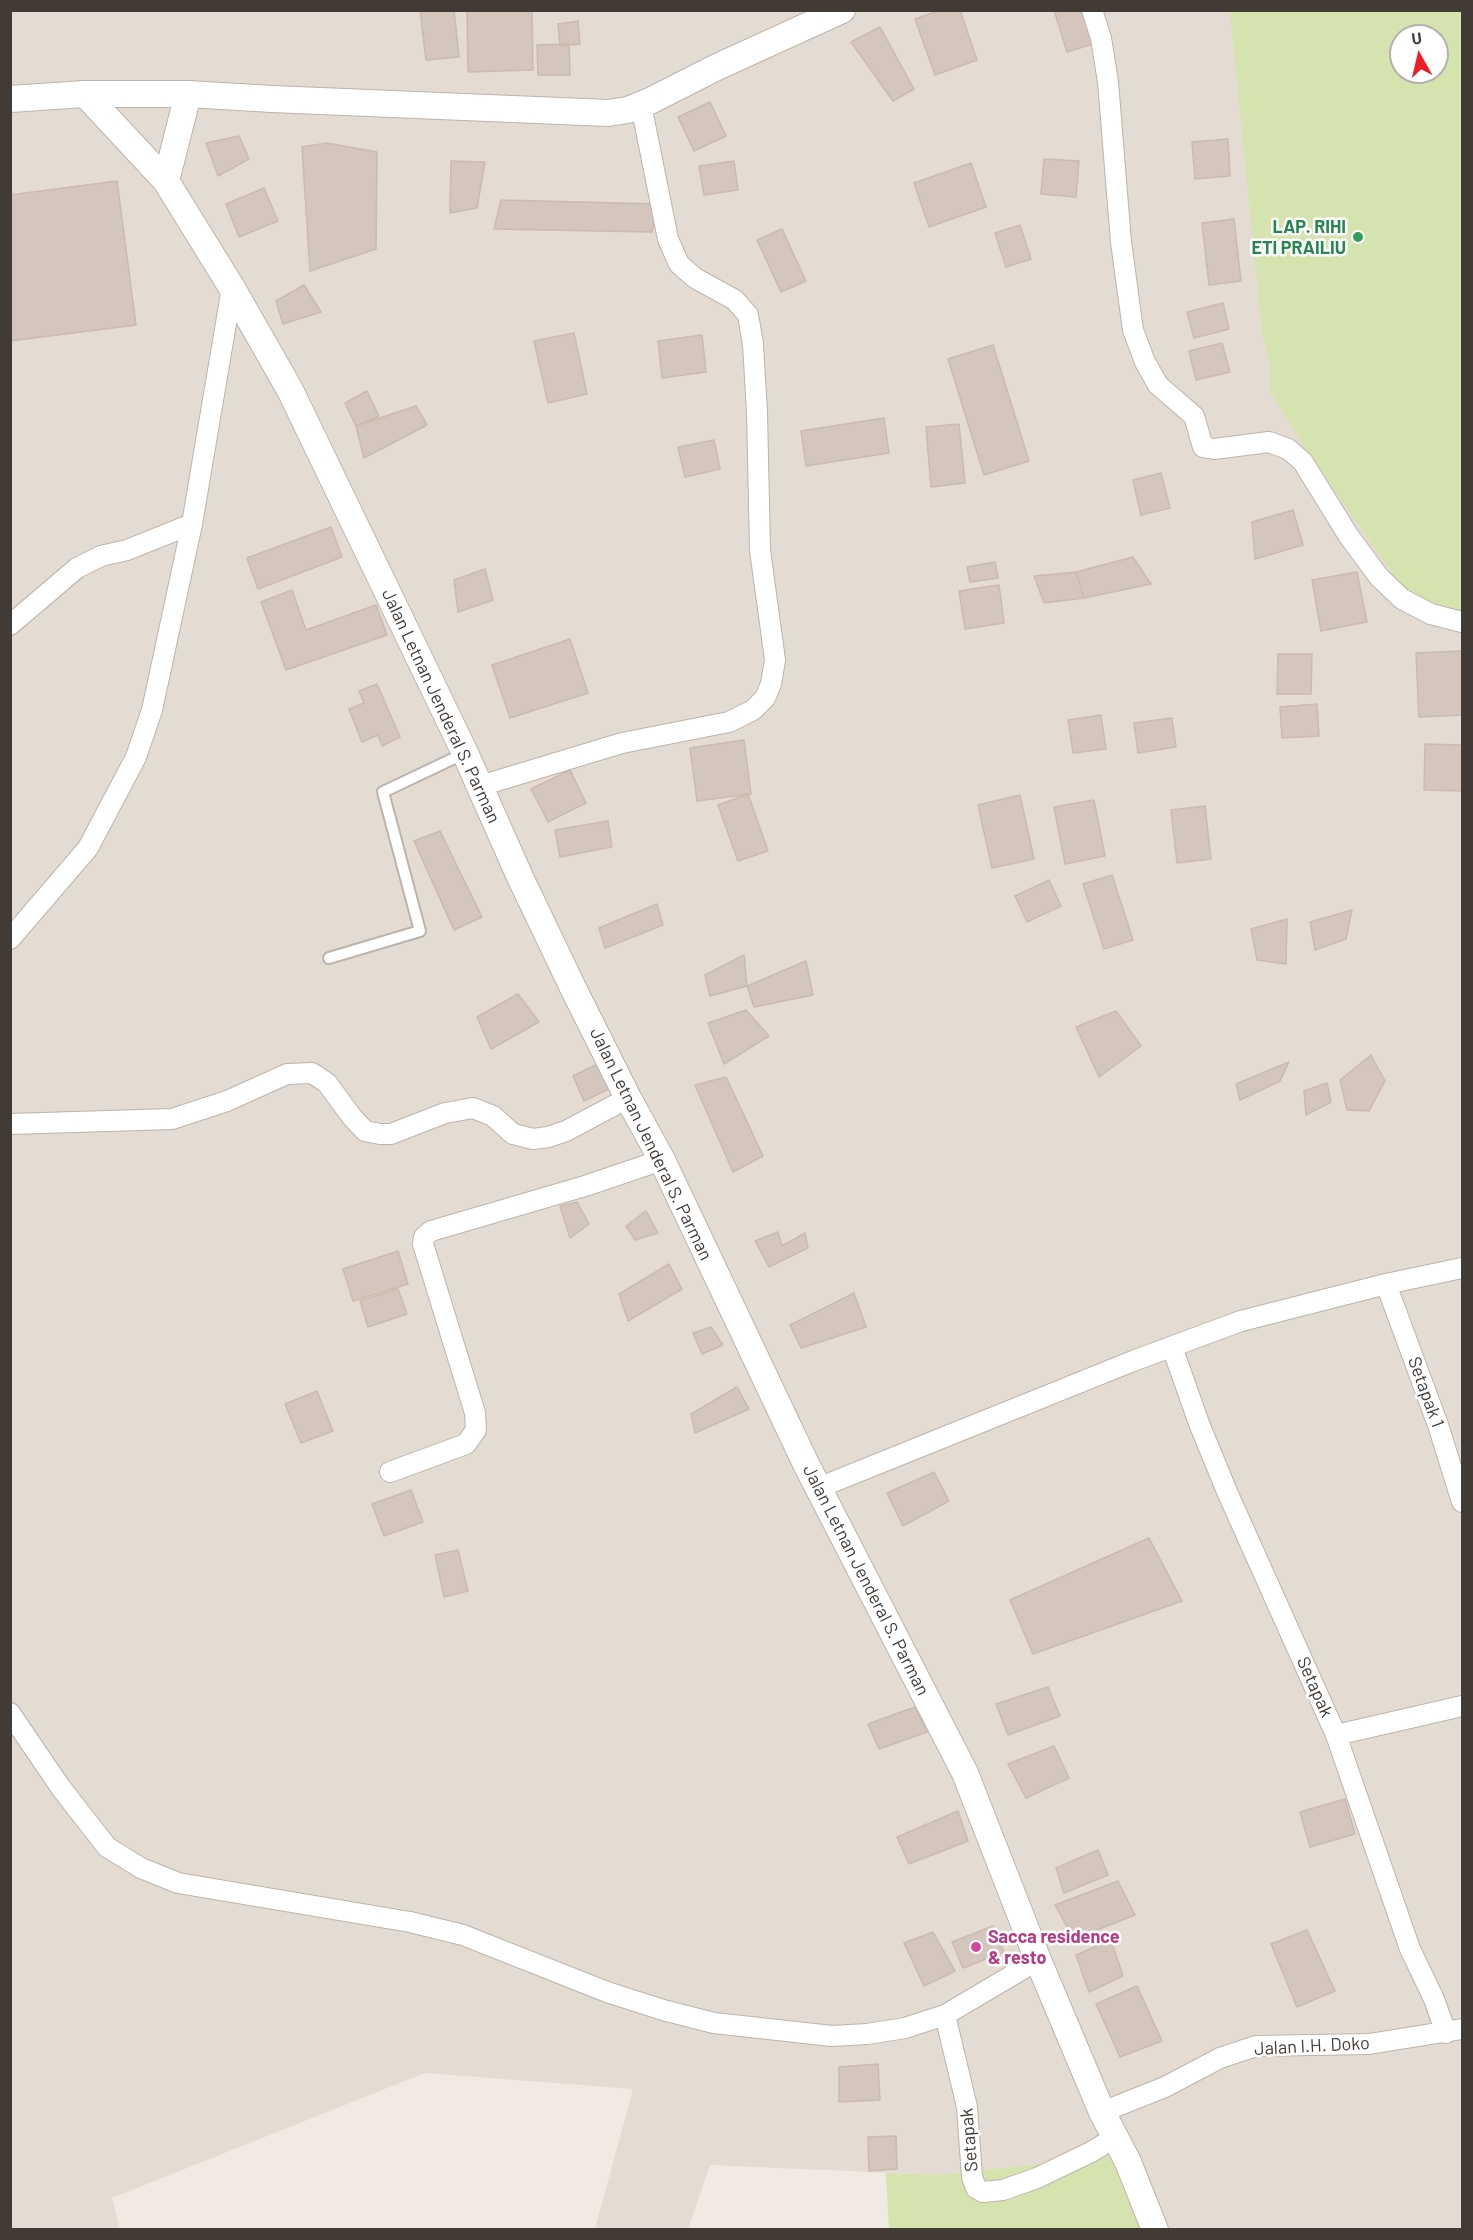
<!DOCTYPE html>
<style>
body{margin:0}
#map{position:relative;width:1473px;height:2240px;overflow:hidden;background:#f0eae3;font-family:Barlow,sans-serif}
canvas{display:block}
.frame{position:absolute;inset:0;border:12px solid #423a34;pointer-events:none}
.north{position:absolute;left:1389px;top:24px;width:60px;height:60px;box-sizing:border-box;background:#fff;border:2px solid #b3b0ae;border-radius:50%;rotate:352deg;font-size:16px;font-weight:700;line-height:24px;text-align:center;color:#423a34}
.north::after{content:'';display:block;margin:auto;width:21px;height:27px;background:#ec1e26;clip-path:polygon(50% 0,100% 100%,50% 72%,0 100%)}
</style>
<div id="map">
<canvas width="1473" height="2240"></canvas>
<div class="frame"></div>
<div class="north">U</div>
</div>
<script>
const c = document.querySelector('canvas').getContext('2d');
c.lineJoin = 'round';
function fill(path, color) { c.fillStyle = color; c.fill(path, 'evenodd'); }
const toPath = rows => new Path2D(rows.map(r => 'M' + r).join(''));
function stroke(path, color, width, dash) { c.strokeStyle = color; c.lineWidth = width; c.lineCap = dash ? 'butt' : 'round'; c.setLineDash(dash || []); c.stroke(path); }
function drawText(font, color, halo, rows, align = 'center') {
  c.font = font + ' Barlow,sans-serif'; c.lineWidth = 5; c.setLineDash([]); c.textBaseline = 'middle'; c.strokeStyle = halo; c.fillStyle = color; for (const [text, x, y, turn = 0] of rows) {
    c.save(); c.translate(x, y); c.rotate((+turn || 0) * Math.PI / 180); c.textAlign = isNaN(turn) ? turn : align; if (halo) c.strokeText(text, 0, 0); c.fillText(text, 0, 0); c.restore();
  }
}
const residential = toPath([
 [11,11,1462,11,1462,2229,1162,2229,1127,2154,940,2175,710,2165,688,2229,595,2229,633,2089,425,2073,112,2198,120,2229,11,2230],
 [1401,36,1437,36,1437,72,1401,72]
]);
const green = toPath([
 [1230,11,1462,11,1462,611,1440,609,1401,585,1303,445,1269,389,1270,366,1262,332],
 [1401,36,1437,36,1437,72,1401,72],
 [1128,2154,1162,2229,889,2229,886,2173,940,2175]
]);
const building = toPath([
 [420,10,454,10,459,57,426,60,420,10],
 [467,10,532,10,533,70,468,72,467,10],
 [941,10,960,10,977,60,935,75,915,19,941,10],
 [1054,10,1085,10,1096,43,1067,52,1054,10],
 [578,21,580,44,560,46,558,24,578,21],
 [880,27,914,89,893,101,851,42,880,27],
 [569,44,570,75,538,75,537,45,569,44],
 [710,102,726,136,694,151,678,117,710,102],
 [239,136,249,159,218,176,206,143,239,136],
 [1228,139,1230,176,1195,179,1192,142,1228,139],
 [327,143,377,152,376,249,310,271,302,147,327,143],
 [1044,159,1079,161,1076,197,1041,194,1044,159],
 [451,161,485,162,477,208,450,213,451,161],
 [734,161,738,190,704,195,699,166,734,161],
 [971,163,986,207,929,227,914,183,971,163],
 [117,181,136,325,10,341,10,195,117,181],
 [264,188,278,221,239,237,226,204,264,188],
 [501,200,657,204,652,232,494,229,501,200],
 [1234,219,1241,281,1209,285,1202,223,1234,219],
 [1020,225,1031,259,1006,267,995,233,1020,225],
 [782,229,806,281,781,292,757,240,782,229],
 [304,285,321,312,283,324,276,301,304,285],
 [1223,303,1229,329,1194,338,1187,312,1223,303],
 [574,333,587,394,548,403,534,341,574,333],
 [702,335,706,372,662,378,658,341,702,335],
 [1222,343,1230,372,1196,380,1189,351,1222,343],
 [993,345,1029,461,984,475,948,359,993,345],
 [367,391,379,416,356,426,345,403,367,391],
 [416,406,427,425,364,458,356,426,416,406],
 [884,418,889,453,806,466,801,431,884,418],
 [959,424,965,483,931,487,926,427,959,424],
 [714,440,720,469,685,477,678,447,714,440],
 [1161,473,1170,508,1141,515,1133,480,1161,473],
 [1293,510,1303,545,1255,559,1252,522,1293,510],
 [331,527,342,557,258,589,247,558,331,527],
 [1133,557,1151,584,1084,598,1076,572,1133,557],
 [995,562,998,578,970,582,967,567,995,562],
 [485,569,493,600,458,612,454,580,485,569],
 [1076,572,1084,598,1044,603,1034,576,1076,572],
 [1357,572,1367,622,1321,631,1312,580,1357,572],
 [999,585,1004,623,965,629,959,591,999,585],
 [292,590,306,630,376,605,387,635,286,670,261,602,292,590],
 [570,639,588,693,510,718,492,665,570,639],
 [1462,651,1462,715,1419,717,1416,653,1462,651],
 [1278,654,1312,654,1311,694,1277,694,1278,654],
 [377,684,400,737,382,746,378,735,362,742,349,709,364,703,359,691,377,684],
 [1317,704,1319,736,1282,738,1280,707,1317,704],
 [1101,715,1106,749,1073,753,1068,720,1101,715],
 [1172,718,1176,747,1138,753,1134,723,1172,718],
 [744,740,751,794,697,801,690,748,744,740],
 [1425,744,1462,745,1462,791,1424,790,1425,744],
 [570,770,586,803,548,822,531,789,570,770],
 [748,794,768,851,738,861,718,805,748,794],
 [1020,795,1034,859,992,868,978,805,1020,795],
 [1094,800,1105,856,1065,864,1054,807,1094,800],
 [1205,806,1211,859,1177,863,1171,810,1205,806],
 [608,821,612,847,560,857,555,830,608,821],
 [440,831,482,917,454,930,414,841,440,831],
 [1112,875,1133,940,1104,949,1083,884,1112,875],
 [1049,880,1061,906,1027,922,1015,896,1049,880],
 [657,904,663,925,605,948,599,928,657,904],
 [1352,910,1346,939,1315,950,1310,922,1352,910],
 [1287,919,1286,964,1257,960,1251,929,1287,919],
 [744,955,747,986,710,996,705,975,744,955],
 [806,961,813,995,754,1007,747,986,806,961],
 [518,994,539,1022,491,1049,477,1017,518,994],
 [746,1010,769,1036,724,1064,708,1023,746,1010],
 [1116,1011,1141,1046,1099,1077,1076,1027,1116,1011],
 [1371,1055,1385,1081,1369,1111,1347,1110,1340,1080,1371,1055],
 [601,1062,609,1089,584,1101,573,1076,601,1062],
 [1289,1062,1280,1081,1240,1100,1236,1084,1289,1062],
 [726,1077,763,1156,733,1172,695,1085,726,1077],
 [1327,1083,1331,1102,1306,1115,1304,1091,1327,1083],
 [577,1202,589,1224,570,1238,560,1206,577,1202],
 [646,1211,658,1233,635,1240,626,1226,646,1211],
 [778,1232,782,1246,805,1233,808,1248,769,1267,755,1241,778,1232],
 [398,1251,408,1284,353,1301,343,1269,398,1251],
 [669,1264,682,1289,628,1321,619,1294,669,1264],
 [398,1289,407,1314,368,1327,360,1301,398,1289],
 [854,1293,866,1327,801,1348,790,1325,854,1293],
 [711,1327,723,1345,702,1354,693,1333,711,1327],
 [737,1387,749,1409,695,1433,691,1414,737,1387],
 [317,1391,333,1431,301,1443,285,1404,317,1391],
 [934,1472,949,1501,903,1526,887,1493,934,1472],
 [411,1490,423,1522,384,1536,372,1504,411,1490],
 [1149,1538,1182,1601,1033,1654,1010,1600,1149,1538],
 [458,1550,468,1591,444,1597,435,1555,458,1550],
 [1048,1687,1060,1716,1008,1735,996,1704,1048,1687],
 [915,1707,927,1732,879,1749,868,1724,915,1707],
 [1054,1746,1069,1778,1026,1798,1008,1764,1054,1746],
 [1345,1799,1355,1834,1310,1847,1300,1812,1345,1799],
 [958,1811,968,1841,909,1864,897,1837,958,1811],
 [1098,1850,1108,1875,1064,1893,1056,1868,1098,1850],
 [1118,1881,1135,1915,1074,1939,1055,1905,1118,1881],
 [993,1926,1004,1952,963,1968,952,1942,993,1926],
 [1307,1930,1335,1991,1297,2007,1271,1944,1307,1930],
 [933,1932,955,1971,924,1986,904,1943,933,1932],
 [1111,1940,1123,1976,1089,1992,1076,1955,1111,1940],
 [1137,1986,1162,2041,1120,2057,1096,2004,1137,1986],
 [878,2064,880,2100,839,2102,839,2067,878,2064],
 [896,2136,897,2169,869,2171,868,2137,896,2136]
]);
const service = toPath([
 [329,958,420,931,383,792,465,753]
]);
const minor = toPath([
 [1092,10,1101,38,1108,82,1121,242,1133,330,1145,362,1158,385,1194,416,1203,447,1214,449,1269,442,1288,449,1303,462,1348,535,1379,577,1402,599,1431,614,1462,622],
 [10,625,77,568,101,556,127,550,192,524],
 [480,786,622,743,729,722,753,710,765,698,771,684,775,660,760,550,757,412,753,344,748,315,735,300,695,278,679,264,668,239,641,105],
 [10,939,88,848,136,757,152,710,192,524,232,288],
 [10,1124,172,1119,227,1101,287,1074,312,1073,327,1083,352,1117,365,1131,380,1134,391,1134,445,1113,473,1108,493,1116,513,1134,533,1139,548,1137,566,1131,628,1098],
 [1386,1284,1438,1425,1462,1502],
 [1172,1347,1200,1426,1228,1494,1336,1735,1410,1949,1434,1999,1446,2033],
 [390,1472,466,1444,476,1430,475,1413,423,1244,424,1237,431,1231,585,1186,662,1160],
 [818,1488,1133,1361,1241,1321,1386,1284,1462,1268],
 [10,1713,61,1788,107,1847,141,1868,178,1883,410,1922,463,1935,607,1992,663,2010,714,2023,832,2036,867,2034,905,2028,945,2015,1038,1960],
 [1336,1735,1462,1706],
 [945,2015,967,2107,972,2177,976,2188,983,2192,1003,2190,1037,2178,1091,2152,1114,2138],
 [1102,2112,1165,2087,1220,2058,1256,2046,1369,2044,1462,2029]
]);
const tertiary = toPath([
 [85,94,166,181,232,288,290,390,465,753,520,877,574,990,628,1098,662,1160,806,1464,965,1773,1038,1960,1102,2112,1128,2162,1155,2230],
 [10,99,85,94,188,94,272,99,608,113,628,110,650,101,717,67,842,10],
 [166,181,188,94]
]);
const markers = [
 [1358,237,6,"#2e9e5b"],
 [976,1947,6,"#d1479c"]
];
const leisureNames = [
 ["LAP. RIHI",1346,227],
 ["ETI PRAILIU",1346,248]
];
const streetNames = [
 ["Jalan Letnan Jenderal S. Parman",441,706,65],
 ["Jalan Letnan Jenderal S. Parman",651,1144,64],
 ["Setapak 1",1426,1392,70],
 ["Jalan Letnan Jenderal S. Parman",866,1580,63],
 ["Setapak",1315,1687,66],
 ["Jalan I.H. Doko",1312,2046,-3],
 ["Setapak",969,2140,-95]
];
const hotelNames = [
 ["Sacca residence",988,1937],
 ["& resto",988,1958]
];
fill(residential, '#e4dbd2');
fill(green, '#d5e3ae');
fill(building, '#d4c6bc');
stroke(building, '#cbbaad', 1.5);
stroke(service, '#beb3aa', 14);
stroke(minor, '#beb3aa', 22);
stroke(tertiary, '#beb3aa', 28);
stroke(service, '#fff', 10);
stroke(minor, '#fff', 20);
stroke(tertiary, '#fff', 26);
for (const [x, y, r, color] of markers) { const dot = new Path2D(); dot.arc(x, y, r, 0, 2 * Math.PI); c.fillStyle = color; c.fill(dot); stroke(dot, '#fff', 2); }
drawText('bold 18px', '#27864d', '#fff', leisureNames, 'right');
drawText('18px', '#423a34', '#fff', streetNames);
drawText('bold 18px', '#b23c85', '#fff', hotelNames, 'left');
</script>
